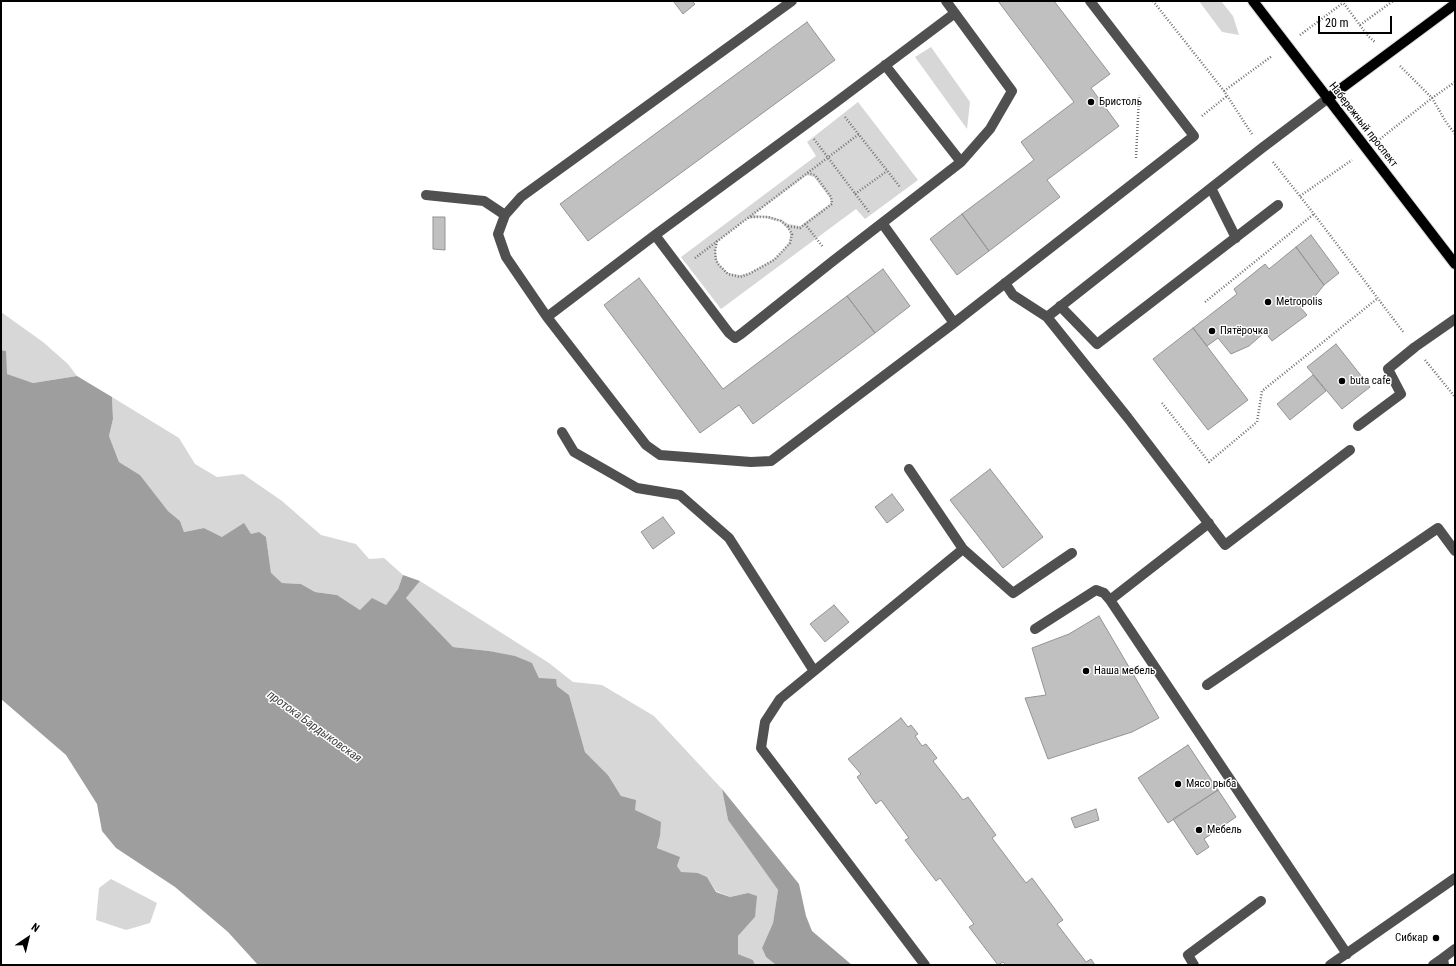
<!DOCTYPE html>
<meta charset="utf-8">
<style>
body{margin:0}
#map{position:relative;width:1456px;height:966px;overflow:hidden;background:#fff;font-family:"Roboto Condensed",sans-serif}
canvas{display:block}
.frame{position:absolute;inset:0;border:2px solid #000;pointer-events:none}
.north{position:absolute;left:8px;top:918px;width:40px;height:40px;-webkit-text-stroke:3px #fff;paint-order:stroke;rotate:35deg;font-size:11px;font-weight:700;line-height:16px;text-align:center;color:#000}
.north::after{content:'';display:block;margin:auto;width:14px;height:18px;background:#000;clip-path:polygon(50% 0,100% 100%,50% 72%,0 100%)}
.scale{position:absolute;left:1318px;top:16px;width:74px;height:18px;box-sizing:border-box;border:2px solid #000;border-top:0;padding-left:5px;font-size:12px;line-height:14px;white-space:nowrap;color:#000;-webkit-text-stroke:3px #fff;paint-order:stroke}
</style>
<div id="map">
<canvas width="1456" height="966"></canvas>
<div class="frame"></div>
<div class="north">N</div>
<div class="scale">20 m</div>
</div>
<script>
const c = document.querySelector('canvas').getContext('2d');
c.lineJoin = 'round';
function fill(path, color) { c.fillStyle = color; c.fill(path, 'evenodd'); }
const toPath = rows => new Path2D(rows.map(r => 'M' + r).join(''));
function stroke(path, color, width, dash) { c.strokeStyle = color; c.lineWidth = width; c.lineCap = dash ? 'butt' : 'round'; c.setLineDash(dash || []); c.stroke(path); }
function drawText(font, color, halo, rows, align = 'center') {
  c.font = font + ' "Roboto Condensed",sans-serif'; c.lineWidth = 3; c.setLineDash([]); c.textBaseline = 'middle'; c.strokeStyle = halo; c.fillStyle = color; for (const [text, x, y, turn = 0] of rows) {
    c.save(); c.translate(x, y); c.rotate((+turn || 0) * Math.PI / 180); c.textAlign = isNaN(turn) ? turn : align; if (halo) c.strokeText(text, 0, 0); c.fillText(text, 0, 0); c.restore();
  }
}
const green = toPath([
 [1199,1,1221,1,1233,16,1239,35,1222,32],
 [931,47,970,102,967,129,915,57],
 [858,102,918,180,865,219,856,209,721,309,681,257,816,156,807,142],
 [807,175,814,177,830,198,831,203,800,226,788,224,782,220,769,216,753,215],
 [762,217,781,222,790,231,790,236,789,242,785,248,774,259,749,273,740,275,728,273,719,264,717,260,716,252,717,242,747,219],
 [1,312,43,342,68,364,77,376,33,383,6,374,6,351,1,350],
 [112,397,179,438,195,464,217,477,243,474,282,501,321,535,356,544,369,559,384,558,403,575,398,589,386,605,360,610,337,595,315,592,301,584,282,583,271,574,266,537,251,534,222,537,204,528,184,532,180,521,168,511,140,475,119,462,109,436,113,419],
 [420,581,549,663,573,682,602,685,654,716,722,789,728,820,778,890,773,923,762,948,766,957,776,965,755,965,753,960,738,954,738,936,755,917,748,893,730,897,716,891,707,877,698,873,680,873,677,866,679,857,657,848,660,836,621,796,608,775,585,752,569,695,557,686,539,678,532,663,489,651,453,647,406,598],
 [111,879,157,903,150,923,126,930,96,920,99,888]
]);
const water = toPath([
 [1,350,6,351,7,374,33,383,77,376,112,397,113,419,109,436,119,462,140,475,168,511,180,521,184,532,204,528,222,537,244,523,251,534,259,532,266,537,271,573,282,583,301,584,315,592,337,595,360,610,372,598,386,605,398,589,403,575,420,581,406,598,453,647,489,651,515,656,532,663,539,678,556,679,557,686,569,695,585,752,608,775,621,796,636,800,635,810,661,822,660,836,657,848,680,857,677,866,681,872,698,873,707,877,716,892,730,897,748,893,757,896,755,917,738,936,738,954,753,960,755,965,258,965,228,932,175,887,116,848,102,831,97,804,66,755,1,699],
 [722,789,799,884,806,916,812,931,852,965,776,965,766,957,762,948,773,923,778,890,728,820]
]);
const building = toPath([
 [676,1,692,1,695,4,683,14,674,2,676,1],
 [998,1,1054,1,1110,74,1091,88,1119,126,1047,180,1060,197,989,251,962,214,1034,160,1021,142,1074,102,998,1],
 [807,22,835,60,588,241,560,204,807,22],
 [962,214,989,251,957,275,930,239,962,214],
 [433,217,445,217,445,250,433,249,433,217],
 [1311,235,1339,273,1324,285,1296,247,1311,235],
 [1296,247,1324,285,1316,295,1300,307,1307,315,1272,341,1265,332,1249,346,1231,354,1218,338,1207,346,1193,328,1237,294,1234,289,1265,264,1269,269,1296,247],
 [883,269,910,306,875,333,847,296,883,269],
 [639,278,723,389,847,296,875,333,753,424,739,405,700,433,604,305,639,278],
 [1193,328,1248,400,1208,430,1153,359,1193,328],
 [1336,344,1370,387,1342,409,1307,367,1336,344],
 [1313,375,1326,391,1290,420,1277,404,1313,375],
 [990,469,1043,537,1003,568,950,500,990,469],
 [892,494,904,510,887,523,875,507,892,494],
 [663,517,675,533,653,549,641,532,663,517],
 [834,605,849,622,825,642,810,624,834,605],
 [1099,616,1159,718,1132,732,1048,759,1025,698,1046,695,1032,648,1069,634,1099,616],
 [901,718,908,727,911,725,918,734,915,736,922,746,926,744,937,758,933,761,963,800,968,797,996,835,992,838,1026,883,1032,878,1063,920,1057,924,1086,962,1091,959,1095,965,1006,965,1003,962,998,965,969,927,974,924,940,878,936,881,905,840,909,838,881,800,876,804,857,777,861,774,848,759,901,718],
 [1188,745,1218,790,1168,823,1138,778,1188,745],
 [1218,790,1236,817,1204,839,1209,847,1197,855,1173,819,1218,790],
 [1096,809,1099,820,1075,828,1071,818,1096,809]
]);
const path = toPath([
 [1153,1,1224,91,1252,134],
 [1342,1,1368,36,1375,42],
 [1360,25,1393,1],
 [1300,35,1343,3],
 [1400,66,1432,98,1446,122,1455,134],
 [1224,91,1272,56],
 [1202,116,1227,96],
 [845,117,900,187],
 [814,139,869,212],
 [1380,139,1432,98,1455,82],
 [1136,158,1139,95],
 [1273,162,1314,214,1404,333],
 [855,194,887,171],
 [1300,196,1352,160],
 [805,224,823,247],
 [788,226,800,228,832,204,831,197,815,175,807,173],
 [717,241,715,251,716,260,718,264,728,274,740,277,749,274,774,260,790,243,792,234,787,226,781,221,768,217,749,217],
 [695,258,859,134],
 [1205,302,1314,214],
 [1425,360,1455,397],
 [1162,403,1209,462,1257,422,1262,391,1378,298]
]);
const minor = toPath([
 [792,1,521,197,505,215,498,234,506,257,547,317,646,445,660,455,751,462,771,461,954,323,1194,136,1090,1],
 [885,65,961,162],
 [1211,188,1236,238],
 [426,195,484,201,505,215],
 [882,223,954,323],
 [655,235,729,333,735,338,741,334,833,261,961,162,990,129,1012,91,946,1],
 [1005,283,1013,295,1047,317,1262,148,1327,99],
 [1060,306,1097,344,1278,205],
 [547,317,655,235,835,103,955,13],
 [1047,317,1128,418,1225,545,1350,450],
 [1358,426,1401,394,1388,369,1415,347,1455,319],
 [562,432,574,452,637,488,680,495,729,538,814,671],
 [909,469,963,549,1013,593,1072,553],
 [1110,600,1209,523],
 [1035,629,1096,590,1104,593,1110,600,1347,954],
 [1207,685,1438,528,1455,551],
 [925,965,761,748,765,722,780,699,963,549],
 [1194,965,1188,955,1261,901],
 [1330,965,1455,878],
 [1433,965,1443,958],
 [1444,965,1443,958,1455,949]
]);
const major = toPath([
 [1253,1,1455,264],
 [1327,99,1455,4]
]);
const markers = [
 [1091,102,4,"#000"],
 [1268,302,4,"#000"],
 [1212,331,4,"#000"],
 [1342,381,4,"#000"],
 [1086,671,4,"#000"],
 [1178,784,4,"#000"],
 [1199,830,4,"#000"],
 [1436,938,4,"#000"]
];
const poiNames = [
 ["Бристоль",1099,102],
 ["Metropolis",1276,302],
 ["Пятёрочка",1220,331],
 ["buta cafe",1350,381],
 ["Наша мебель",1094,671],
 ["Мясо рыба",1186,784],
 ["Мебель",1207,830],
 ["Сибкар",1428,938,"right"]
];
const streetNames = [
 ["Набережный проспект",1363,125,52]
];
const waterNames = [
 ["протока Бардыковская",314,727,36]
];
fill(green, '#d7d7d7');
fill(water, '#9e9e9e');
fill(building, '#c0c0c0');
stroke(building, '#949494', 1);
stroke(major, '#dbdbdb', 12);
stroke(path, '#727272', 2.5, [1, 2]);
stroke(minor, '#505050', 10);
stroke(major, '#000', 10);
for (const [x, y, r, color] of markers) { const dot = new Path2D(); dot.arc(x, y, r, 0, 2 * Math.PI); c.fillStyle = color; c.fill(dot); stroke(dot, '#fff', 1.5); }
drawText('11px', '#000', '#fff', poiNames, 'left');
drawText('11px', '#000', '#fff', streetNames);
drawText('italic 12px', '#3f3f3f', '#fff', waterNames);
</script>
